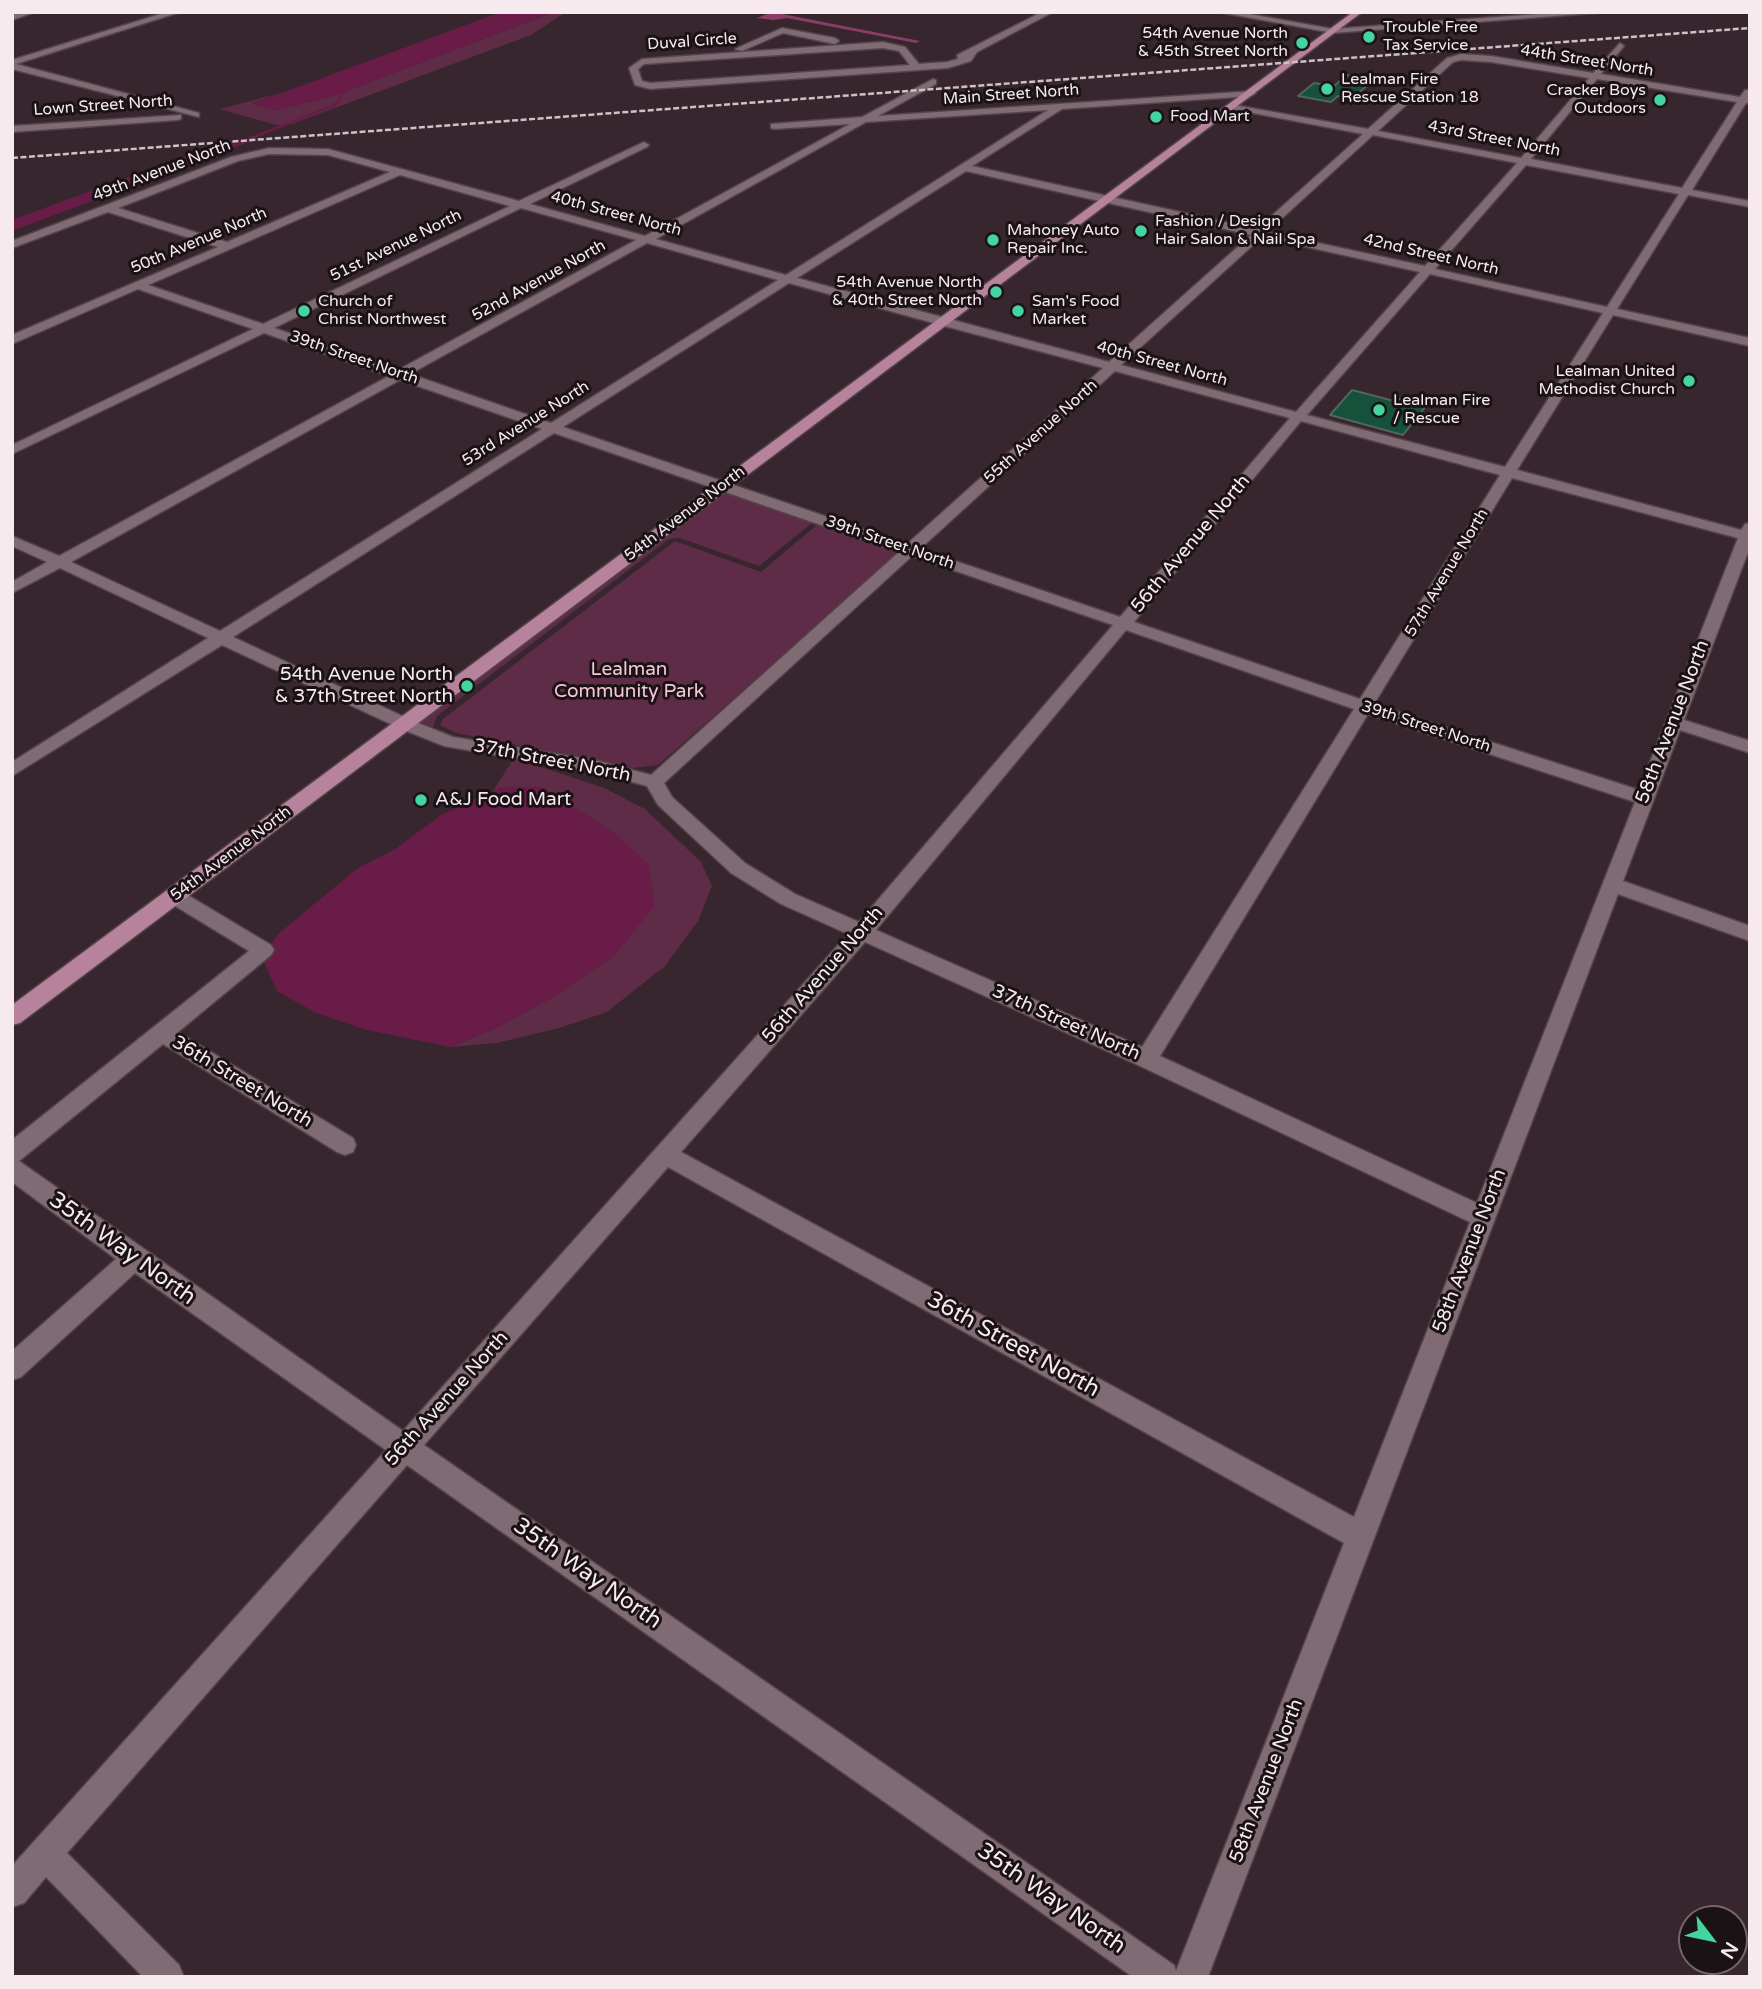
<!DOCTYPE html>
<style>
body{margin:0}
#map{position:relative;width:1762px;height:1989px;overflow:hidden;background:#38262e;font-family:"Varela Round",sans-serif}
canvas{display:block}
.frame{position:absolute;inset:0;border:14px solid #f6eaef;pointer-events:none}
.north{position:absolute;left:1678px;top:1905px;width:70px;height:70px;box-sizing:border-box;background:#1a1215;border:2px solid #72686c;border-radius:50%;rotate:122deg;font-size:19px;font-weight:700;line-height:28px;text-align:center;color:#f6eaef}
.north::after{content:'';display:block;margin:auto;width:24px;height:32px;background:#44d49f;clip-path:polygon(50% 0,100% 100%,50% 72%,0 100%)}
</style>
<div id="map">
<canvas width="1762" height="1989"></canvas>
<div class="frame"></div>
<div class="north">N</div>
</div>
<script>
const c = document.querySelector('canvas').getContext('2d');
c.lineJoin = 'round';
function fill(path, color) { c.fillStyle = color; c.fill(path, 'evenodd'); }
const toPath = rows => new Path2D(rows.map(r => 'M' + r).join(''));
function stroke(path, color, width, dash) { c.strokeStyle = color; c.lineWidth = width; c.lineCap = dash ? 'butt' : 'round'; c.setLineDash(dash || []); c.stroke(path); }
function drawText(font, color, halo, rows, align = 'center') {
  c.font = font + ' "Varela Round",sans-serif'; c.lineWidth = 6; c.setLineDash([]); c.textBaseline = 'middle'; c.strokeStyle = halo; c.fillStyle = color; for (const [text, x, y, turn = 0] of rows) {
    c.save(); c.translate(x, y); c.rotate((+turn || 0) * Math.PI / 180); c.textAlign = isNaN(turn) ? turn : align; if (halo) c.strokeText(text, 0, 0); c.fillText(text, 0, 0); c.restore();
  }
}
const green = toPath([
 [554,12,566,12,531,35,292,124,276,125,220,109,284,92,253,103,276,110,333,96],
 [725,492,813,522,759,566,680,538,669,539,437,716,433,727,420,722],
 [819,523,902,551,658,765,632,768,456,733,440,725,443,719,675,541,761,572],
 [514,758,604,788,645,809,701,862,712,886,698,921,665,966,607,1012,559,1028,497,1043,450,1047,496,1028,553,997,615,955,617,835,542,787,502,787,493,791]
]);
const forest = toPath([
 [772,12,920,41,916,43,787,18,773,20,757,18]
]);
const water = toPath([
 [501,12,554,12,333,96,276,110,252,104],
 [227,141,251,141,12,231,12,220],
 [502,787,542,787,617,835,648,864,655,905,615,955,553,997,496,1028,450,1047,363,1029,314,1012,277,991,264,962,273,955,272,943,278,934,358,868,394,850,441,815]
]);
const stream = toPath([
 [236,144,335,105,349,87]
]);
const building = toPath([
 [1347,75,1374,80,1351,99,1338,96,1331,102,1298,96,1314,83,1334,86,1347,75],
 [1352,390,1394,401,1396,398,1426,406,1403,435,1330,415,1352,390]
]);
const minor = toPath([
 [22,12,35,12,12,20,12,15,22,12],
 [167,12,180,12,16,64,199,113,199,117,12,69,12,60,167,12],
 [1042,12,1053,12,977,52,971,61,948,68,650,89,635,85,629,68,642,59,883,42,905,47,919,64,947,62,958,59,957,55,1042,12],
 [883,48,899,51,910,65,650,83,642,81,638,69,644,64,883,48],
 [1219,12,1238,12,1333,29,1565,12,1607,12,1333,33,1219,12],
 [782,28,835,38,839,41,835,44,783,33,742,51,735,49,782,28],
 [1620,43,1624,46,1601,74,1740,97,1745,90,1750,90,1750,104,1746,103,1692,190,1750,201,1750,207,1688,195,1617,309,1750,338,1750,346,1613,315,1517,470,1741,530,1745,524,1750,523,1750,547,1684,720,1750,741,1750,753,1680,730,1623,881,1750,926,1750,941,1618,894,1208,1977,1133,1977,407,1465,67,1853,179,1965,184,1977,143,1977,46,1877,24,1903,12,1907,12,1866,386,1450,135,1273,21,1377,12,1380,12,1351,116,1259,12,1182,12,1140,249,951,167,901,164,896,167,891,181,891,271,945,274,950,271,955,178,1032,353,1138,356,1145,353,1152,345,1155,337,1152,163,1044,19,1161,403,1431,848,934,781,904,731,873,658,805,647,786,595,772,444,746,399,728,222,645,12,776,12,762,208,638,60,568,12,593,12,582,47,562,12,546,12,536,59,556,389,376,264,333,12,454,12,445,253,329,138,289,12,344,12,335,218,247,108,212,12,248,12,241,231,157,269,148,328,149,519,201,644,142,649,145,647,147,530,204,645,236,850,124,774,129,771,128,771,124,862,117,933,79,936,80,936,84,878,116,1254,91,1256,93,1251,96,1062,109,972,166,1257,229,1363,134,1232,109,1227,106,1229,104,1368,129,1447,58,1461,54,1491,56,1593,73,1620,43],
 [1461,60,1491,62,1589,78,1521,158,1378,131,1453,62,1461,60],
 [1597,79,1737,102,1682,188,1531,159,1597,79],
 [1048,110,786,275,656,239,866,122,1048,110],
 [1373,135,1517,163,1425,266,1267,232,1373,135],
 [269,154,328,155,390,172,227,242,118,208,238,161,269,154],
 [1526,165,1679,194,1607,307,1435,269,1526,165],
 [966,171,1251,235,1109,362,797,278,966,171],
 [400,175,510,206,263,324,148,285,400,175],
 [521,208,636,240,398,370,274,328,521,208],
 [1262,237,1420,272,1296,412,1121,365,1262,237],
 [647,243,778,280,551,423,410,374,647,243],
 [1430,274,1603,313,1505,467,1307,415,1430,274],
 [789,283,937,324,1103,368,907,544,563,427,789,283],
 [1115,371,1290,418,1120,617,920,549,1115,371],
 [400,380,542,429,220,631,71,562,400,380],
 [1301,421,1500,475,1360,699,1134,622,1301,421],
 [554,433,899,552,651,775,595,760,453,737,411,720,233,637,554,433],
 [1512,478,1738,538,1639,790,1374,704,1512,478],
 [912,556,1113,625,859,922,795,894,745,863,672,797,664,783,912,556],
 [1126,630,1354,709,1142,1047,876,930,1126,630],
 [1368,714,1635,802,1477,1203,1160,1056,1368,714],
 [865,942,1138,1065,1470,1222,1354,1517,681,1152,865,942],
 [668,1167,1344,1543,1176,1971,1174,1965,424,1445,668,1167],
 [181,115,181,119,178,120,12,132,12,126,181,115]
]);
const major = toPath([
 [1353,12,1362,12,20,1023,12,1025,12,1005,1353,12]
]);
const rail = toPath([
 [12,158,1750,28]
]);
const markers = [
 [1369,37,7,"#44d49f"],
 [1302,43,7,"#44d49f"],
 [1327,89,7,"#44d49f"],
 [1660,100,7,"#44d49f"],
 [1156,117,7,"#44d49f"],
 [1141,231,7,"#44d49f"],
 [993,240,7,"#44d49f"],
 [996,292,7,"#44d49f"],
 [304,311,7,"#44d49f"],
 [1018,311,7,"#44d49f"],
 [1689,381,7,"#44d49f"],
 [1379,410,7,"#44d49f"],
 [467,686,7,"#44d49f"],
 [421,800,7,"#44d49f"]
];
const farPoinames = [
 ["Trouble Free",1383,28],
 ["Tax Service",1383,46],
 ["54th Avenue North",1288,34,"right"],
 ["& 45th Street North",1288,52,"right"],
 ["Lealman Fire",1341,80],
 ["Rescue Station 18",1341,98],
 ["Cracker Boys",1646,91,"right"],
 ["Outdoors",1646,109,"right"],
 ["Food Mart",1170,117],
 ["Fashion / Design",1155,222],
 ["Hair Salon & Nail Spa",1155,240],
 ["Mahoney Auto",1007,231],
 ["Repair Inc.",1007,249],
 ["54th Avenue North",982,283,"right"],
 ["& 40th Street North",982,301,"right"],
 ["Church of",318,302],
 ["Christ Northwest",318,320],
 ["Sam's Food",1032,302],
 ["Market",1032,320],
 ["Lealman United",1675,372,"right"],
 ["Methodist Church",1675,390,"right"],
 ["Lealman Fire",1393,401],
 ["/ Rescue",1393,419]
];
const farStreetnames = [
 ["Duval Circle",692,42,-4],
 ["44th Street North",1587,61,9],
 ["Main Street North",1011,95,-4],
 ["Lown Street North",103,106,-4],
 ["43rd Street North",1494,139,11],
 ["49th Avenue North",162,171,-21],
 ["40th Street North",616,214,15],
 ["50th Avenue North",199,241,-23],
 ["51st Avenue North",396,246,-26],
 ["42nd Street North",1431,255,13],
 ["52nd Avenue North",539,281,-29],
 ["39th Street North",354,358,19],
 ["40th Street North",1162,364,15],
 ["53rd Avenue North",526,424,-32],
 ["55th Avenue North",1041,432,-42],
 ["54th Avenue North",685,514,-37],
 ["39th Street North",890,543,19],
 ["57th Avenue North",1447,573,-59],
 ["39th Street North",1426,727,18],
 ["54th Avenue North",231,854,-37]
];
const streetNames = [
 ["56th Avenue North",1191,544,-50],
 ["58th Avenue North",1673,722,-69],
 ["37th Street North",552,761,11],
 ["56th Avenue North",823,975,-49],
 ["37th Street North",1066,1023,24],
 ["36th Street North",242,1082,31],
 ["58th Avenue North",1470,1251,-69],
 ["56th Avenue North",447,1399,-48],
 ["58th Avenue North",1267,1781,-69]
];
const parkNames = [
 ["Lealman",629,670],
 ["Community Park",629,692]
];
const poiNames = [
 ["54th Avenue North",453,675],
 ["& 37th Street North",453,697],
 ["A&J Food Mart",435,800,"left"]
];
const nearStreetnames = [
 ["35th Way North",122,1249,36],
 ["36th Street North",1013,1345,29],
 ["35th Way North",587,1574,35],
 ["35th Way North",1051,1899,35]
];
fill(green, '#5e2c46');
fill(forest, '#8c3d67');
fill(water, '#6a1c49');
stroke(stream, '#6a1c49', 2.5);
fill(building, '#15513b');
stroke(building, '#50665b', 2);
stroke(minor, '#53434a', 3);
stroke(major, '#53434a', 3);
fill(minor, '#806a74');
fill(major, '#b7829b');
stroke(rail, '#cfc2c7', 2.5, [6, 2.5]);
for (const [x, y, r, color] of markers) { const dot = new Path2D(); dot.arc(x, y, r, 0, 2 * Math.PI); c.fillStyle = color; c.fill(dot); stroke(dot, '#1a1215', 2.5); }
drawText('16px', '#f6eaef', '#1a1215', farPoinames, 'left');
drawText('16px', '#f6eaef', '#1a1215', farStreetnames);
drawText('19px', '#f6eaef', '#1a1215', streetNames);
drawText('19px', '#f4c5db', '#1a1215', parkNames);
drawText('19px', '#f6eaef', '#1a1215', poiNames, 'right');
drawText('23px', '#f6eaef', '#1a1215', nearStreetnames);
</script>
